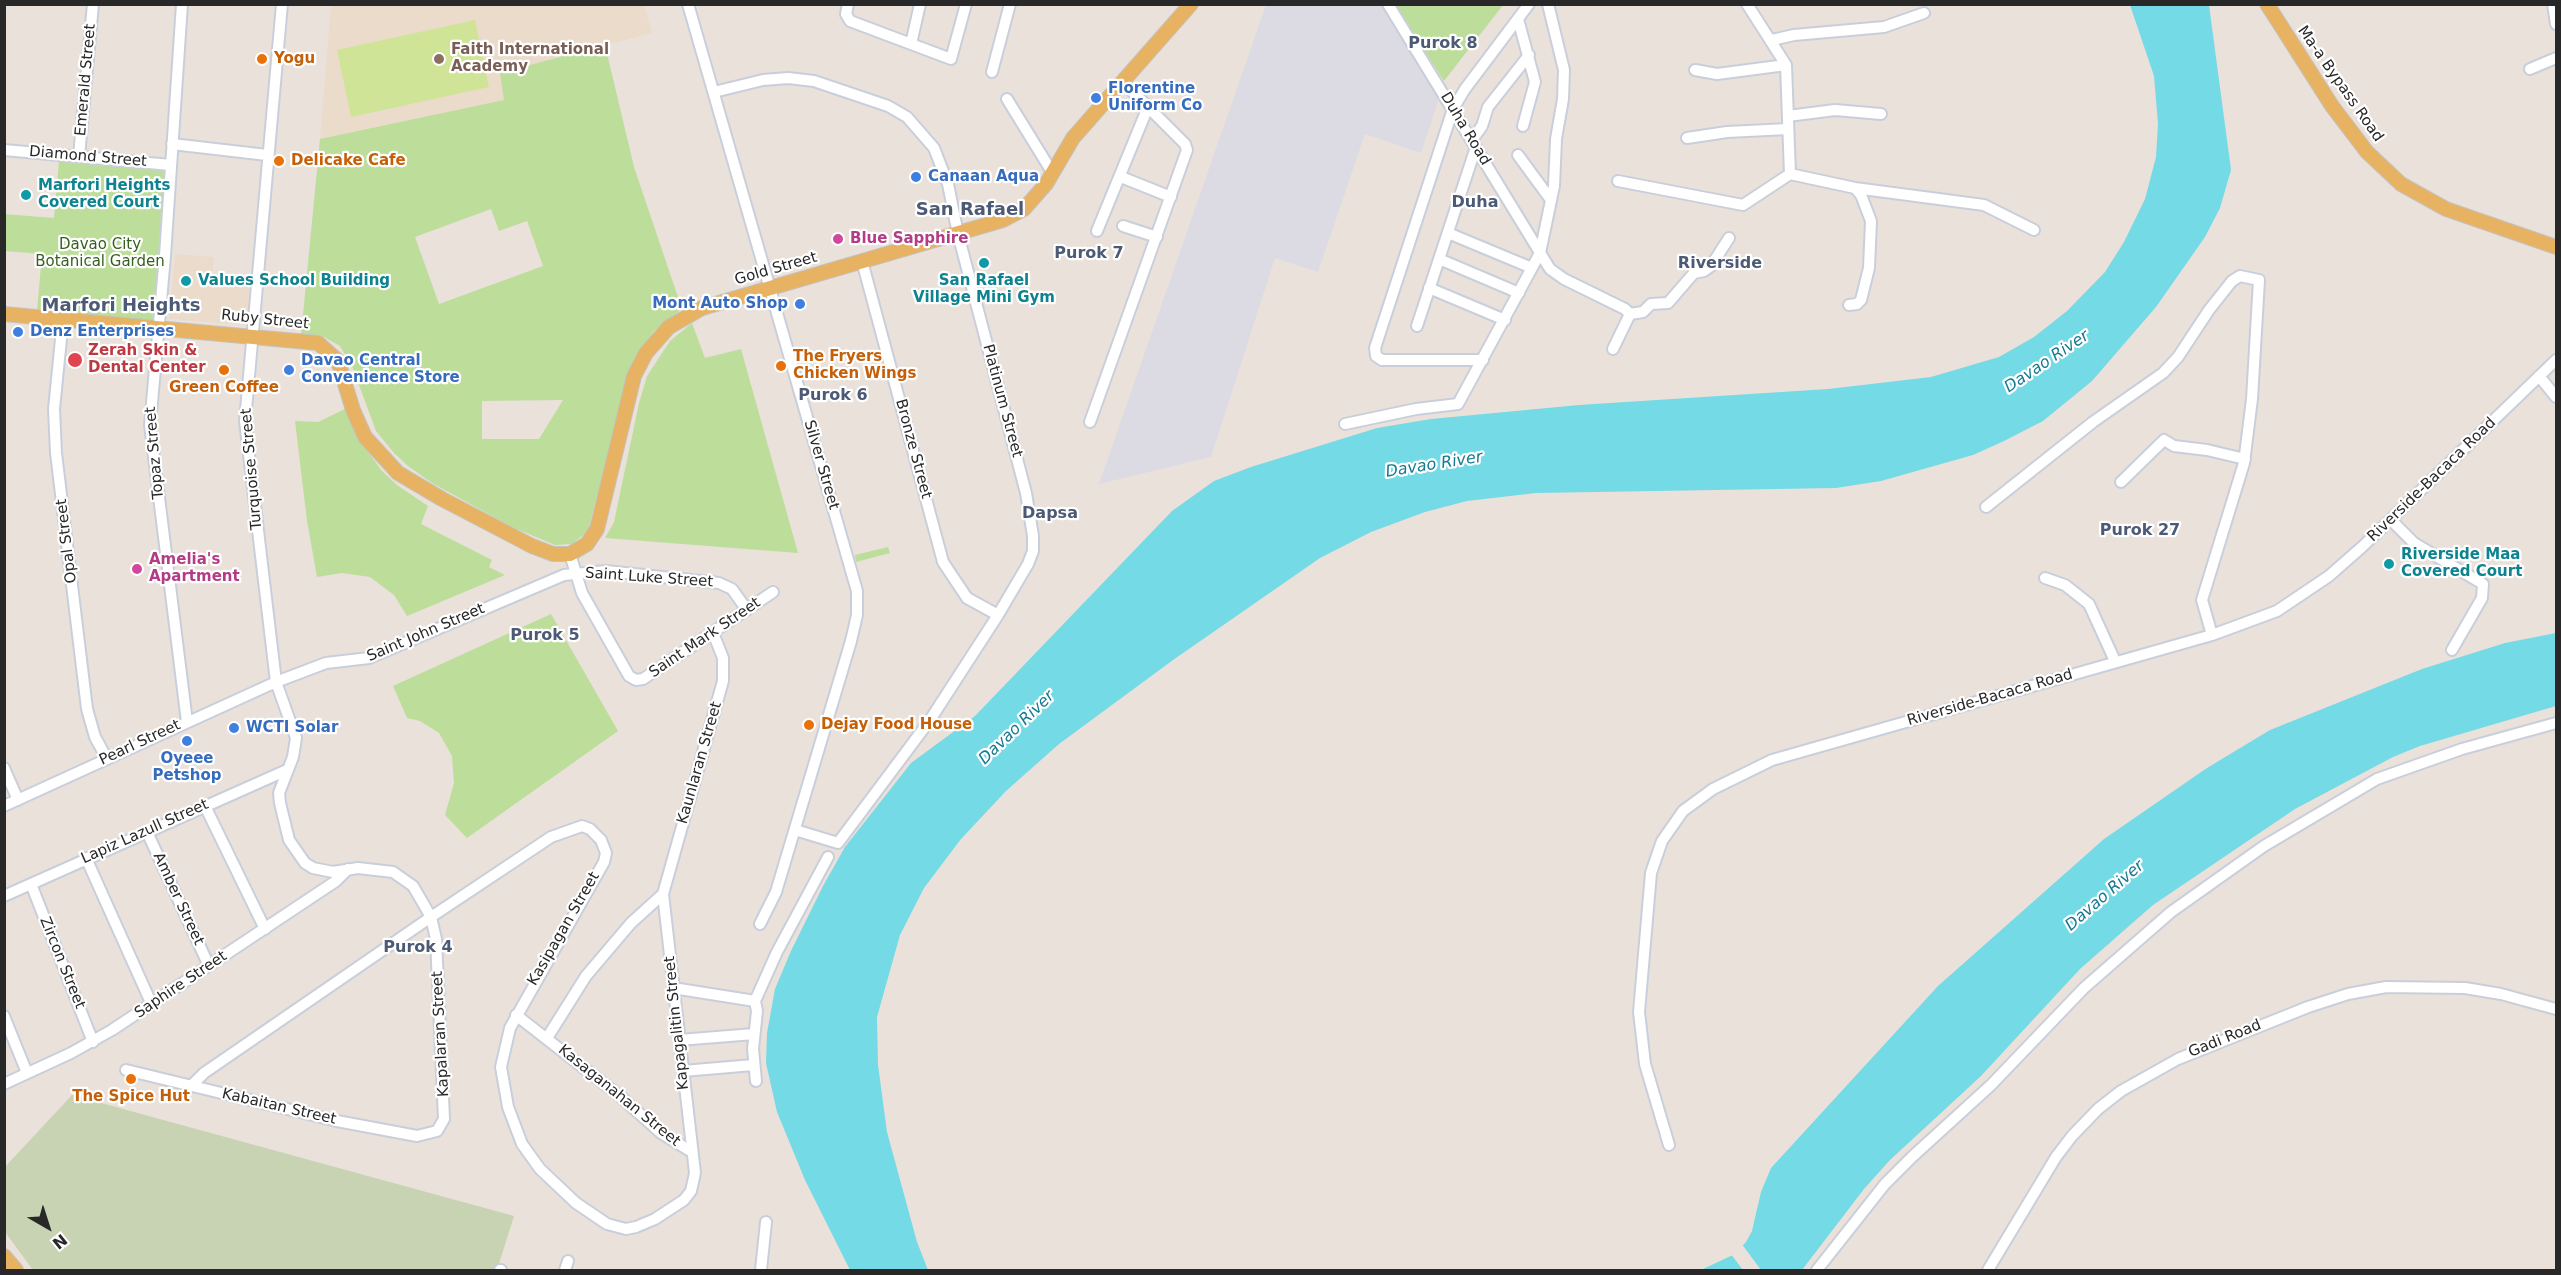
<!DOCTYPE html>
<style>
body{margin:0}
#map{position:relative;width:2561px;height:1275px;overflow:hidden;background:#eae1db;font-family:"DejaVu Sans",sans-serif}
canvas{display:block}
.frame{position:absolute;inset:0;border:6px solid #282828;pointer-events:none}
.north{position:absolute;left:18px;top:1197px;width:60px;height:60px;-webkit-text-stroke:4px #fff;paint-order:stroke;rotate:141deg;font-size:16px;font-weight:700;line-height:24px;text-align:center;color:#282828}
.north::after{content:'';display:block;margin:auto;width:21px;height:27px;background:#282828;clip-path:polygon(50% 0,100% 100%,50% 72%,0 100%)}
</style>
<div id="map">
<canvas width="2561" height="1275"></canvas>
<div class="frame"></div>
<div class="north">N</div>
</div>
<script>
const c = document.querySelector('canvas').getContext('2d');
c.lineJoin = 'round';
function fill(path, color) { c.fillStyle = color; c.fill(path, 'evenodd'); }
const toPath = rows => new Path2D(rows.map(r => 'M' + r).join(''));
function stroke(path, color, width, dash) { c.strokeStyle = color; c.lineWidth = width; c.lineCap = dash ? 'butt' : 'round'; c.setLineDash(dash || []); c.stroke(path); }
function drawText(font, color, halo, rows, align = 'center') {
  c.font = font + ' "DejaVu Sans",sans-serif'; c.lineWidth = 4.5; c.setLineDash([]); c.textBaseline = 'middle'; c.strokeStyle = halo; c.fillStyle = color; for (const [text, x, y, turn = 0] of rows) {
    c.save(); c.translate(x, y); c.rotate((+turn || 0) * Math.PI / 180); c.textAlign = isNaN(turn) ? turn : align; if (halo) c.strokeText(text, 0, 0); c.fillText(text, 0, 0); c.restore();
  }
}
const industrial = toPath([
 [1266,5,1382,5,1440,96,1421,153,1365,134,1318,272,1275,258,1211,457,1099,484]
]);
const education = toPath([
 [331,5,644,5,652,33,500,73,505,100,320,139],
 [175,254,214,257,212,279,250,282,246,325,169,319]
]);
const green = toPath([
 [1395,5,1503,5,1444,81],
 [605,45,634,167,682,309,654,331,634,359,625,384,588,531,572,544,555,545,512,527,432,483,408,466,394,453,376,431,352,366,340,346,324,337,301,335,320,139,504,100,500,73],
 [491,209,499,231,527,221,543,266,439,304,415,237],
 [563,400,539,439,482,439,482,401],
 [59,161,165,171,153,322,37,311,42,254,5,251,4,214,54,218],
 [692,323,705,358,741,349,798,553,605,538,614,522,639,403,647,376,670,341],
 [347,408,358,438,382,471,397,485,428,506,421,524,492,560,489,567,505,575,407,616,394,595,370,577,342,573,317,577,307,521,295,421,318,422],
 [888,547,890,553,856,562,855,555],
 [551,614,618,731,467,838,445,815,454,783,452,756,439,733,420,721,407,718,393,686]
]);
const cemetery = toPath([
 [72,1095,514,1216,497,1270,33,1270,5,1232,4,1168]
]);
const pitch = toPath([
 [475,20,489,87,351,117,337,50]
]);
const water = toPath([
 [2130,5,2209,5,2231,170,2220,208,2205,237,2156,307,2092,381,2043,421,2004,441,1973,455,1881,481,1836,488,1536,493,1467,501,1425,512,1371,532,1320,558,1173,660,1059,744,1006,791,961,839,924,888,900,935,877,1017,878,1065,887,1132,917,1242,928,1270,850,1270,805,1180,777,1112,766,1063,767,1033,775,989,791,951,823,886,845,847,911,763,975,716,1172,511,1214,481,1251,467,1377,428,1431,419,1579,405,1828,389,1931,377,1999,357,2034,337,2067,311,2105,272,2124,242,2145,199,2156,157,2158,124,2154,76],
 [2556,633,2556,706,2420,746,2393,757,2295,809,2153,905,2080,969,1981,1076,1890,1160,1864,1189,1802,1270,1701,1270,1735,1254,1746,1242,1752,1231,1761,1192,1771,1168,1938,986,2104,839,2207,768,2270,730,2422,669,2505,643]
]);
const pier = toPath([
 [1741,1243,1761,1270,1743,1270,1730,1253]
]);
const minor = toPath([
 [182,4,165,256,150,425,187,722],
 [688,4,857,591,857,615,851,641,776,892,760,924],
 [848,4,846,14,850,21,951,59,966,4],
 [1388,4,1550,269,1564,279,1625,309,1630,314,1613,349],
 [1747,4,1786,65,1790,174,1855,188,1984,205,2034,230],
 [2553,4,2556,24],
 [1518,19,1535,82,1523,126],
 [1772,40,1794,35,1884,27,1924,13],
 [911,44,920,4],
 [2530,69,2556,58],
 [1695,70,1717,74,1786,65],
 [992,72,1010,4],
 [714,92,763,80,788,78,814,81,888,106,907,117,934,148,948,184,958,234,1026,493,1033,536,1033,551,1028,564,998,615,930,720,838,843,795,830],
 [1007,99,1052,172],
 [1788,116,1835,110,1881,114],
 [1687,138,1727,132,1788,129],
 [1472,140,1482,126,1488,107,1529,55],
 [172,144,267,155],
 [4,150,171,165],
 [1518,155,1551,200],
 [79,156,93,4],
 [1121,177,1171,197],
 [1618,181,1743,205,1790,174],
 [1123,226,1157,237],
 [1097,231,1148,107],
 [1448,233,1532,268],
 [1439,259,1519,293],
 [862,261,943,562,967,598,998,615],
 [1429,288,1505,320],
 [1849,305,1857,304,1861,300,1869,268,1871,221,1861,195,1855,188],
 [1630,314,1643,312,1651,304,1668,303,1694,273,1704,271,1711,266,1729,238],
 [63,319,54,409,56,453,87,709,95,737,107,759],
 [1417,326,1476,147],
 [1483,360,1382,360,1376,356,1375,348,1453,109,1465,89,1529,4],
 [2539,376,2556,397],
 [1090,422,1187,150,1185,144,1123,82],
 [1345,424,1416,409,1458,404,1540,253,1554,186,1556,139,1563,99,1564,70,1548,4],
 [2121,482,2164,440,2174,446,2207,450,2245,459],
 [1986,507,2093,422,2163,373,2178,357,2209,310,2232,281,2240,276,2259,280,2252,399,2244,463,2202,600,2212,635],
 [2391,520,2414,543,2483,584,2482,598,2452,650],
 [570,554,582,593,629,676,636,680,643,679,773,592],
 [2045,578,2065,585,2089,604,2115,661],
 [4,768,18,800],
 [4,806,276,682,326,663,369,658,564,575,606,571,719,583,732,589,747,610],
 [205,806,265,929],
 [147,832,209,966],
 [86,858,152,1005],
 [31,884,93,1042],
 [4,896,287,770],
 [673,988,755,1001],
 [516,1015,621,1097,661,1133,692,1152],
 [4,1016,27,1073],
 [547,1038,586,976,631,923,663,894],
 [679,1040,754,1034],
 [126,1070,337,1121,417,1136,437,1131,444,1119,436,939,431,917,413,886,393,872,358,868,333,872,313,868,305,863,289,840,280,803,279,793,293,757,296,738,276,682,245,421,282,4],
 [683,1071,753,1065],
 [756,1081,753,1049,757,1011,755,1001,777,952,828,857],
 [4,1084,71,1053,112,1030,336,881,348,869],
 [191,1086,204,1073,431,917,551,837,582,826,590,829,601,840,606,853,604,862,510,1028,501,1067,508,1107,522,1144,540,1169,576,1203,607,1224,626,1229,636,1227,655,1219,684,1200,691,1191,695,1173,663,894,723,681,723,658,713,633],
 [1669,1145,1645,1064,1639,1012,1651,873,1662,841,1683,811,1713,789,1772,760,2212,635,2277,611,2329,576,2362,547,2556,360],
 [500,1270,501,1270],
 [565,1270,568,1261],
 [761,1270,766,1222],
 [1817,1270,1885,1184,1912,1157,1991,1085,2084,988,2171,912,2264,846,2377,779,2462,749,2556,723],
 [1988,1270,2056,1157,2072,1136,2098,1109,2121,1091,2178,1059,2308,1007,2348,994,2386,987,2465,988,2501,994,2556,1009]
]);
const major = toPath([
 [2267,4,2332,106,2367,152,2401,184,2446,209,2556,247],
 [4,314,318,343,338,361,353,410,365,437,398,473,442,499,532,546,553,554,570,554,587,544,597,529,634,376,646,353,669,327,702,308,1003,220,1024,209,1046,184,1073,138,1191,4],
 [4,1256,16,1270]
]);
const markers = [
 [262,59,6,"#e8710a"],
 [439,59,6,"#8d6e63"],
 [1096,98,6,"#3f7fe0"],
 [279,161,6,"#e8710a"],
 [916,177,6,"#3f7fe0"],
 [26,195,6,"#0f9aa8"],
 [838,239,6,"#d1479c"],
 [984,263,6,"#0f9aa8"],
 [186,281,6,"#0f9aa8"],
 [800,304,6,"#3f7fe0"],
 [18,332,6,"#3f7fe0"],
 [75,360,8,"#e0444e"],
 [781,366,6,"#e8710a"],
 [224,370,6,"#e8710a"],
 [289,370,6,"#3f7fe0"],
 [2389,564,6,"#0f9aa8"],
 [137,569,6,"#d1479c"],
 [809,725,6,"#e8710a"],
 [234,728,6,"#3f7fe0"],
 [187,741,6,"#3f7fe0"],
 [131,1079,6,"#e8710a"]
];
const educationNames = [
 ["Faith International",451,50],
 ["Academy",451,67]
];
const foodNames = [
 ["Yogu",274,59],
 ["Delicake Cafe",291,161],
 ["The Fryers",793,357],
 ["Chicken Wings",793,374],
 ["Green Coffee",224,388,"center"],
 ["Dejay Food House",821,725],
 ["The Spice Hut",131,1097,"center"]
];
const streetNames = [
 ["Emerald Street",86,80,-85],
 ["Ma-a Bypass Road",2340,84,55],
 ["Duha Road",1465,129,59],
 ["Diamond Street",88,157,5],
 ["Gold Street",776,269,-16],
 ["Ruby Street",265,320,6],
 ["Platinum Street",1002,401,75],
 ["Bronze Street",913,449,75],
 ["Topaz Street",155,453,-95],
 ["Silver Street",821,465,74],
 ["Turquoise Street",252,469,-95],
 ["Riverside-Bacaca Road",2432,480,-44],
 ["Opal Street",67,541,-97],
 ["Saint Luke Street",649,578,4],
 ["Saint John Street",426,633,-23],
 ["Saint Mark Street",705,638,-34],
 ["Riverside-Bacaca Road",1990,698,-16],
 ["Pearl Street",140,743,-25],
 ["Kaunlaran Street",700,763,-74],
 ["Lapiz Lazull Street",145,832,-24],
 ["Amber Street",178,899,65],
 ["Kasipagan Street",564,929,-60],
 ["Zircon Street",62,963,68],
 ["Saphire Street",181,985,-34],
 ["Kapagalitin Street",677,1023,-96],
 ["Kapalaran Street",441,1034,-93],
 ["Gadi Road",2225,1039,-22],
 ["Kasaganahan Street",619,1096,39],
 ["Kabaitan Street",279,1107,13]
];
const shopNames = [
 ["Florentine",1108,89],
 ["Uniform Co",1108,106],
 ["Canaan Aqua",928,177],
 ["Mont Auto Shop",788,304,"right"],
 ["Denz Enterprises",30,332],
 ["Davao Central",301,361],
 ["Convenience Store",301,378],
 ["WCTI Solar",246,728],
 ["Oyeee",187,759,"center"],
 ["Petshop",187,776,"center"]
];
const cultureNames = [
 ["Marfori Heights",38,186],
 ["Covered Court",38,203],
 ["Values School Building",198,281],
 ["San Rafael",984,281,"center"],
 ["Village Mini Gym",984,298,"center"],
 ["Riverside Maa",2401,555],
 ["Covered Court",2401,572]
];
const hotelNames = [
 ["Blue Sapphire",850,239],
 ["Amelia's",149,560],
 ["Apartment",149,577]
];
const parkNames = [
 ["Davao City",100,245],
 ["Botanical Garden",100,262]
];
const healthNames = [
 ["Zerah Skin &",88,351],
 ["Dental Center",88,368]
];
const neighbourhoodNames = [
 ["Purok 8",1443,44],
 ["Duha",1475,203],
 ["Purok 7",1089,254],
 ["Riverside",1720,264],
 ["Purok 6",833,396],
 ["Dapsa",1050,514],
 ["Purok 27",2140,531],
 ["Purok 5",545,636],
 ["Purok 4",418,948]
];
const waterNames = [
 ["Davao River",2047,362,-34],
 ["Davao River",1434,465,-9],
 ["Davao River",1017,728,-44],
 ["Davao River",2105,896,-41]
];
const quarterNames = [
 ["San Rafael",970,210],
 ["Marfori Heights",121,306]
];
fill(industrial, '#dcdbe3');
fill(education, '#ebdbcb');
fill(green, '#bcde9a');
fill(cemetery, '#c8d3b3');
fill(pitch, '#d0e497');
fill(water, '#74dae6');
fill(pier, '#eae1db');
stroke(minor, '#c9cfda', 14);
stroke(major, '#c3c3c3', 16);
stroke(minor, '#fff', 10);
stroke(major, '#e7b363', 14);
for (const [x, y, r, color] of markers) { const dot = new Path2D(); dot.arc(x, y, r, 0, 2 * Math.PI); c.fillStyle = color; c.fill(dot); stroke(dot, '#fff', 2); }
drawText('bold 15px', '#785e54', '#fff', educationNames, 'left');
drawText('bold 15px', '#c56008', '#fff', foodNames, 'left');
drawText('15px', '#282828', '#fff', streetNames);
drawText('bold 15px', '#366cbe', '#fff', shopNames, 'left');
drawText('bold 15px', '#0d838f', '#fff', cultureNames, 'left');
drawText('bold 15px', '#b23c85', '#fff', hotelNames, 'left');
drawText('15px', '#36601e', '#fff', parkNames);
drawText('bold 15px', '#be3a42', '#fff', healthNames, 'left');
drawText('bold 16px', '#4c5a76', '#fff', neighbourhoodNames);
drawText('italic 16px', '#157990', '#fff', waterNames);
drawText('bold 18px', '#4c5a76', '#fff', quarterNames);
</script>
